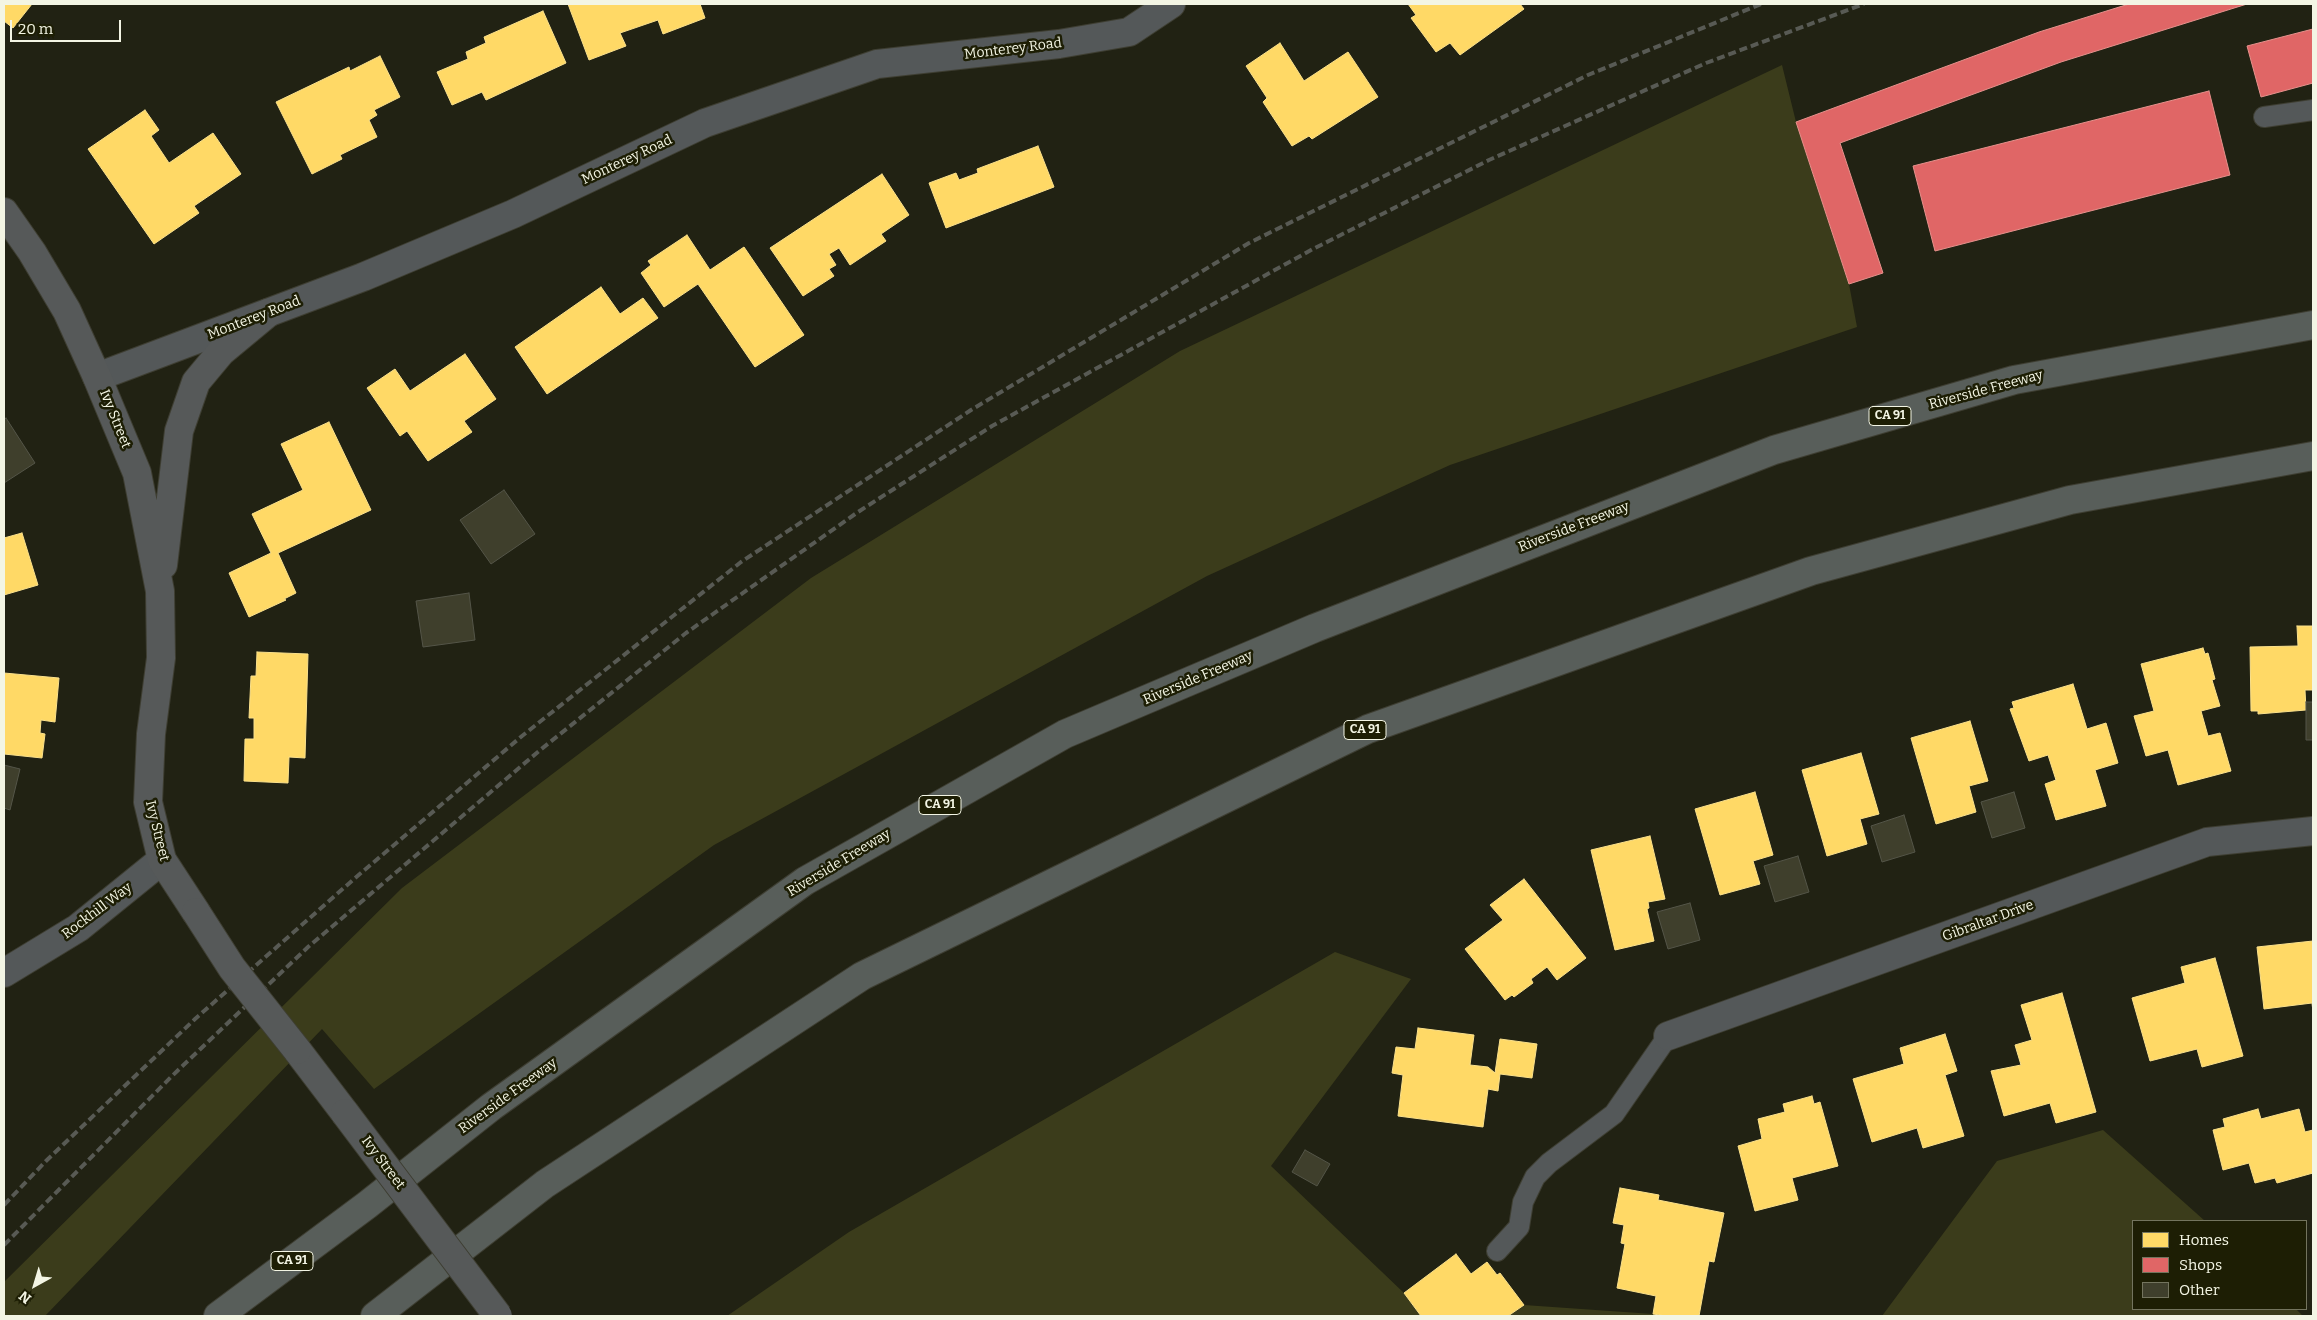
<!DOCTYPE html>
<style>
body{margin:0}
#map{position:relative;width:2317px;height:1320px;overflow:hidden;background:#212213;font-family:Bitter,serif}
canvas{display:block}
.frame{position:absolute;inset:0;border:5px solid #f3f5e4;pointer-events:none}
.legend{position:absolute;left:2132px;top:1220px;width:175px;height:90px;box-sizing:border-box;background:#1d1e04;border:1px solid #73745e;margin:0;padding:6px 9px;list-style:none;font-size:15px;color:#f3f5e4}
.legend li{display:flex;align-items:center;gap:10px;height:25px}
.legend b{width:25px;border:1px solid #73745e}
.north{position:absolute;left:10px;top:1260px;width:50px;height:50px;-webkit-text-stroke:4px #1d1e04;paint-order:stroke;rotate:219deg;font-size:14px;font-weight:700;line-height:20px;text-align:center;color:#f3f5e4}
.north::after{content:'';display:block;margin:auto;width:18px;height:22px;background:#f3f5e4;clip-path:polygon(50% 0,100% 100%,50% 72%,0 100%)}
.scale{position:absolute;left:10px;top:20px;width:111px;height:22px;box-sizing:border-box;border:2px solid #f3f5e4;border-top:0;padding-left:6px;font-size:15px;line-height:18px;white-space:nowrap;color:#f3f5e4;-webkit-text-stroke:4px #1d1e04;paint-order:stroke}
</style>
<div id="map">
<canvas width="2317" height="1320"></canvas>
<div class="frame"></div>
<ul class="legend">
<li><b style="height:14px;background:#ffd966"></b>Homes</li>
<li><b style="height:14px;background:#e06666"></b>Shops</li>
<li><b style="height:14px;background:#3f3f2c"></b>Other</li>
</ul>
<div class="north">N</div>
<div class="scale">20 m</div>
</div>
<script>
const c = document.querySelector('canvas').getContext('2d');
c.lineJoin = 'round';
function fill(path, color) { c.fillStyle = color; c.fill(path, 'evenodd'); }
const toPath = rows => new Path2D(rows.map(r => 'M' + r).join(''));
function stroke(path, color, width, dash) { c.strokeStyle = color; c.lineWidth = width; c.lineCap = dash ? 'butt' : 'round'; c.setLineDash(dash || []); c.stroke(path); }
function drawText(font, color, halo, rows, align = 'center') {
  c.font = font + ' Bitter,serif'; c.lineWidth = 5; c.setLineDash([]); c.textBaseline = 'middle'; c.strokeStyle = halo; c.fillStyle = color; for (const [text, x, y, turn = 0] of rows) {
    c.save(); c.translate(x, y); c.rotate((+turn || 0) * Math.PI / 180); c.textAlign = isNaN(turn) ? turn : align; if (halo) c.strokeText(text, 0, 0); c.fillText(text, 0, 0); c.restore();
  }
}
const green = toPath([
 [1782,65,1796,122,1849,284,1857,327,1450,465,1207,576,714,845,374,1089,322,1029,45,1316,4,1316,4,1282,402,888,811,578,1180,351],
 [1335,952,1411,979,1271,1166,1404,1293,1421,1316,727,1316,849,1232],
 [2103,1130,2205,1221,2133,1221,2133,1309,2296,1309,2303,1316,1882,1316,1997,1161],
 [1524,1305,1653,1314,1666,1316,1508,1316]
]);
const homes = toPath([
 [4,4,32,4,13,28,4,21,4,4],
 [568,4,700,4,705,18,663,34,658,20,620,33,626,46,589,60,568,4],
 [1408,4,1520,4,1524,9,1460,55,1450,43,1436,52,1411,18,1416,15,1408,4],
 [543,11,566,63,486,100,482,92,452,105,437,72,468,59,466,52,486,43,484,37,543,11],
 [1280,43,1304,81,1348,52,1378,97,1312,139,1309,136,1292,146,1263,102,1267,98,1246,66,1280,43],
 [380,56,400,97,374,110,377,115,369,120,377,137,340,155,342,159,312,174,276,102,349,67,350,71,380,56],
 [145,110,159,130,151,136,169,163,213,133,241,174,194,206,199,213,154,244,88,149,145,110],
 [1038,146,1054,187,946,228,929,183,956,173,959,180,978,173,977,169,1038,146],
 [882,174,909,215,881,234,886,241,850,265,839,248,829,254,836,265,829,269,834,276,803,296,770,248,882,174],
 [687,235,710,270,744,247,804,335,755,367,698,284,664,307,641,273,651,265,648,261,687,235],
 [601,287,620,314,643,298,658,318,547,394,515,347,601,287],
 [465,354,496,399,464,421,472,432,428,461,407,431,400,436,367,388,395,369,410,391,465,354],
 [329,422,371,510,278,553,296,593,284,599,286,600,249,617,229,573,271,553,252,514,303,490,281,444,329,422],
 [22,533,38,585,4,595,4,538,22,533],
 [2297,626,2313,626,2313,690,2305,690,2306,710,2258,714,2258,711,2251,711,2250,647,2298,646,2297,626],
 [2203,648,2205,654,2208,653,2215,679,2212,680,2220,706,2201,711,2208,736,2220,733,2231,771,2178,785,2168,750,2146,756,2134,716,2154,711,2141,664,2203,648],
 [257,652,308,654,305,758,289,757,288,783,244,781,245,739,254,739,254,718,249,718,251,676,256,676,257,652],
 [4,673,59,678,55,722,41,720,40,733,45,734,42,758,4,754,4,673],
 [2073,684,2087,729,2106,723,2118,763,2095,770,2106,806,2056,820,2045,784,2056,780,2048,755,2029,761,2010,709,2014,708,2012,702,2073,684],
 [1970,721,1988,781,1969,786,1976,812,1936,824,1911,738,1970,721],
 [1861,753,1879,814,1860,819,1867,844,1827,856,1802,770,1861,753],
 [1755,792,1773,855,1753,861,1760,884,1720,895,1695,809,1755,792],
 [1650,836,1665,899,1648,902,1649,908,1647,909,1654,941,1615,950,1591,850,1650,836],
 [1524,879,1586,958,1557,980,1547,967,1531,979,1533,983,1514,997,1512,995,1505,1000,1465,949,1503,920,1490,905,1524,879],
 [2313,941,2313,1012,2312,1003,2264,1009,2257,947,2313,941],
 [2215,958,2243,1056,2202,1067,2197,1049,2150,1061,2132,998,2185,983,2181,967,2215,958],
 [2062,993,2096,1112,2056,1123,2050,1103,2004,1116,1991,1071,2021,1065,2015,1045,2032,1040,2021,1005,2062,993],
 [1418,1028,1474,1035,1470,1065,1488,1067,1495,1073,1500,1039,1537,1044,1532,1078,1500,1074,1498,1091,1488,1089,1483,1127,1398,1116,1403,1075,1392,1073,1396,1047,1415,1049,1418,1028],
 [1945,1034,1957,1071,1945,1075,1964,1136,1923,1148,1917,1128,1872,1142,1853,1079,1904,1064,1900,1048,1945,1034],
 [1812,1096,1814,1104,1820,1102,1838,1166,1792,1178,1798,1200,1755,1211,1738,1146,1762,1139,1758,1119,1785,1112,1783,1104,1812,1096],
 [2258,1109,2261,1119,2299,1109,2305,1132,2313,1130,2313,1173,2277,1183,2275,1178,2255,1183,2249,1163,2223,1170,2213,1130,2225,1127,2223,1119,2258,1109],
 [1620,1188,1659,1195,1658,1200,1724,1213,1714,1262,1709,1261,1699,1316,1666,1316,1653,1314,1656,1296,1617,1288,1625,1244,1621,1243,1624,1225,1613,1223,1620,1188],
 [1456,1254,1471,1274,1487,1262,1497,1275,1500,1273,1524,1305,1508,1316,1421,1316,1404,1293,1456,1254]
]);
const shops = toPath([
 [2129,4,2247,4,2061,62,1840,143,1883,273,1849,284,1796,122,2039,32,2129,4],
 [2313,29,2313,83,2261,97,2247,46,2313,29],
 [2209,91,2230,175,1935,251,1913,166,2209,91]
]);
const building = toPath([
 [6,418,35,463,4,483,4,420,6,418],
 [504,490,535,534,491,564,460,520,504,490],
 [469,593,475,640,423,647,416,601,469,593],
 [2306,702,2313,702,2313,740,2306,740,2306,702],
 [4,765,20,769,10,810,4,808,4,765],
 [2014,792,2025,828,1992,838,1981,802,2014,792],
 [1904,815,1915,852,1882,862,1871,826,1904,815],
 [1798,856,1809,892,1775,902,1764,866,1798,856],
 [1690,903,1700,940,1668,949,1657,912,1690,903],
 [1305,1150,1330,1164,1317,1186,1292,1172,1305,1150]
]);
const lane = toPath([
 [2264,117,2313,110],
 [1497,1251,1519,1227,1523,1202,1535,1177,1549,1163,1614,1114,1668,1036]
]);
const street = toPath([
 [97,377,363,277,513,214,705,123,877,64,1059,44,1129,32,1171,4],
 [4,973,78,928,162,860],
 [1668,1036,2207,842,2313,831]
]);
const secondary = toPath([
 [4,212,32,252,67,311,97,377,137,473,160,591,161,658,151,734,148,802,162,860,196,912],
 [163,565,179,431,196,382,221,352,268,313],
 [297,1050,345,1113]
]);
const highway = toPath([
 [218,1316,367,1205,491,1107,805,881,1065,734,1315,628,1774,450,2014,380,2313,325],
 [375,1316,545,1184,862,976,1368,729,1811,571,2070,500,2313,456]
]);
const rail = toPath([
 [4,1205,46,1161,195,1019,354,879,522,736,741,562,971,410,1249,243,1588,75,1761,4],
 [4,1245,172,1076,308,947,539,751,686,633,858,512,992,426,1313,249,1489,160,1706,63,1864,4]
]);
const secondaryBridge = toPath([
 [196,912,232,968,297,1050],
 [345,1113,498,1316]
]);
const shields = [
 [1890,416,42],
 [1365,730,42],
 [940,805,42],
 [292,1261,42]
];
const shieldNames = [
 ["CA 91",1890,416],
 ["CA 91",1365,730],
 ["CA 91",940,805],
 ["CA 91",292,1261]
];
const streetNames = [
 ["Monterey Road",1013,49,-7],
 ["Monterey Road",627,160,-25],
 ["Monterey Road",254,318,-21],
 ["Riverside Freeway",1986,390,-15],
 ["Ivy Street",115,419,68],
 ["Riverside Freeway",1574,527,-21],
 ["Riverside Freeway",1198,678,-23],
 ["Ivy Street",157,831,76],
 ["Riverside Freeway",839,863,-31],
 ["Rockhill Way",97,911,-37],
 ["Gibraltar Drive",1988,921,-20],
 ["Riverside Freeway",508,1096,-36],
 ["Ivy Street",383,1163,53]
];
fill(green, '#3b3c1b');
fill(homes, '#ffd966');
stroke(homes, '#fbe18c', 1);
fill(shops, '#e06666');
stroke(shops, '#e6918c', 1);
fill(building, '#3f3f2c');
stroke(building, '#545548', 1);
stroke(lane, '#3e3e32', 22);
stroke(street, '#3e3e32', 30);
stroke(secondary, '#3e3e32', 30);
stroke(highway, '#3e3e32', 30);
stroke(lane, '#545859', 20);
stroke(street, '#545859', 28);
stroke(secondary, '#565959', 28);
stroke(highway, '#585e5a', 28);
stroke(rail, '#585a54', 4, [8, 4]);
stroke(secondaryBridge, '#3e3e32', 30, []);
stroke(secondaryBridge, '#565959', 28);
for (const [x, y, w] of shields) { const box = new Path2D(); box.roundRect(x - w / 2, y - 9.5, w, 19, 4); c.fillStyle = '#1d1e04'; c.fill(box); stroke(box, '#f3f5e4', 1); }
drawText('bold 12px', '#f3f5e4', null, shieldNames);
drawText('14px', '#f3f5e4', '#1d1e04', streetNames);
</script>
